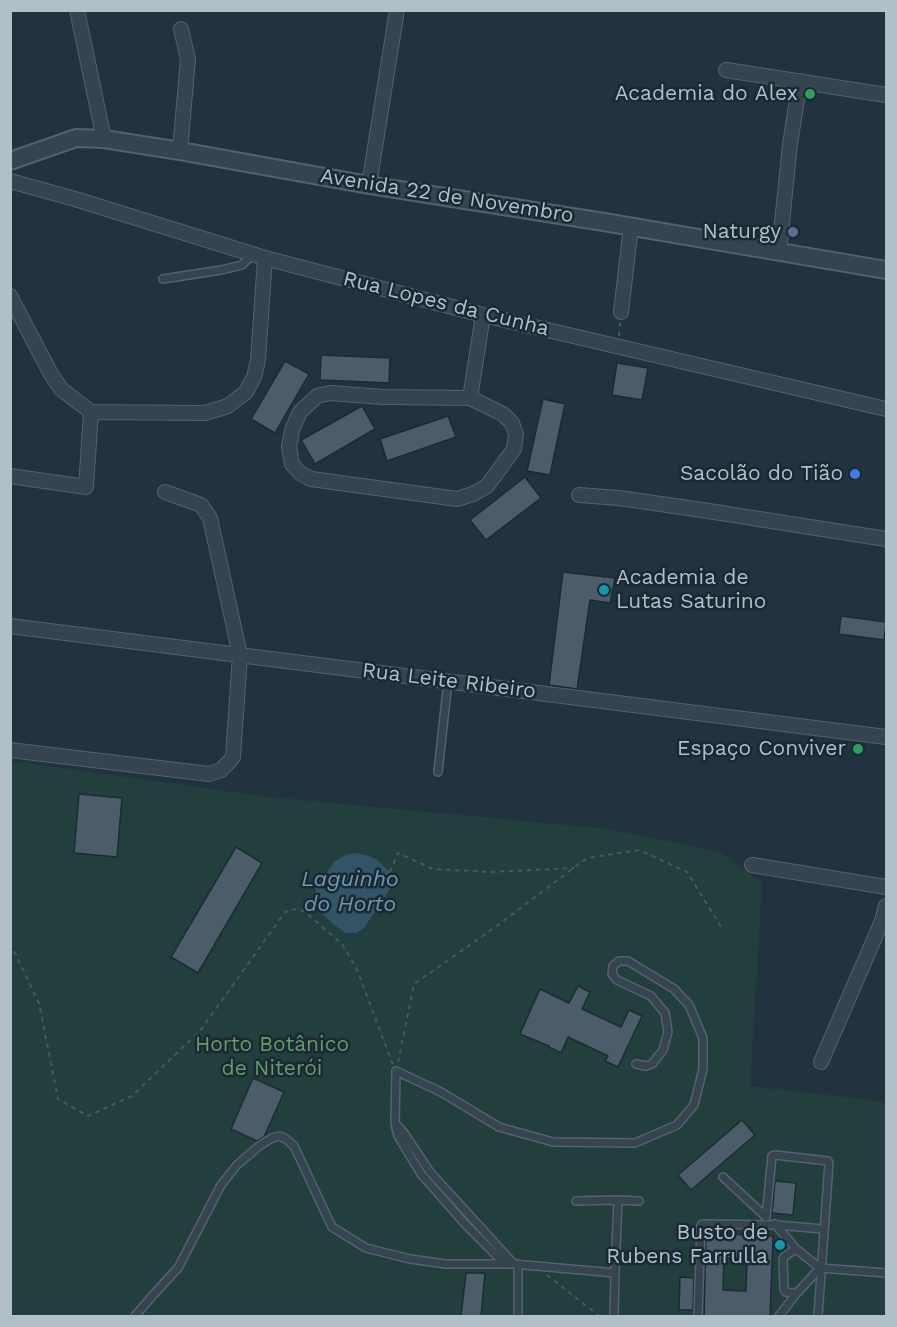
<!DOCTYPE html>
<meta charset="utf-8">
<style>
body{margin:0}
#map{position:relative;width:897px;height:1327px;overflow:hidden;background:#21333e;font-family:"Work Sans",sans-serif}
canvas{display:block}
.frame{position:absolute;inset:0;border:12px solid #b1bfc9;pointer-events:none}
</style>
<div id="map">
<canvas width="897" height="1327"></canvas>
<div class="frame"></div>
</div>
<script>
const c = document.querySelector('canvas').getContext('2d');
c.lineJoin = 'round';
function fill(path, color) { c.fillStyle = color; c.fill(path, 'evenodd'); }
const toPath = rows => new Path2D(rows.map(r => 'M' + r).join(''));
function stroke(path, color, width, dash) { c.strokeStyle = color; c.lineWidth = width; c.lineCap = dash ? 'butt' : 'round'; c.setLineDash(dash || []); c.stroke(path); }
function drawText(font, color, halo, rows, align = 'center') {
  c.font = font + ' "Work Sans",sans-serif'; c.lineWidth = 5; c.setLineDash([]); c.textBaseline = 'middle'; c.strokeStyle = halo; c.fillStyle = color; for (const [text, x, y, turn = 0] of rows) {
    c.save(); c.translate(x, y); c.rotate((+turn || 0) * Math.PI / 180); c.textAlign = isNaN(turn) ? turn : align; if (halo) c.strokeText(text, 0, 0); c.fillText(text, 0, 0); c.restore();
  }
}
const green = toPath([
 [11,761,269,797,608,829,720,852,762,883,750,1086,886,1102,886,1316,11,1316]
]);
const water = toPath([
 [355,853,365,855,376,859,390,872,391,887,364,928,356,933,346,933,337,927,318,910,313,898,317,885,335,861,346,855]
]);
const building = toPath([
 [321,355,390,358,389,383,320,380,321,355],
 [285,361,309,374,275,433,251,419,285,361],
 [617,363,648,368,642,400,612,395,617,363],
 [543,399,565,404,550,475,527,471,543,399],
 [362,406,375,429,315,464,301,440,362,406],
 [448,416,456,437,387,461,380,439,448,416],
 [525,477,541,498,486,540,470,520,525,477],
 [563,572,615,578,610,603,590,600,577,689,549,685,563,572],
 [841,616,886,622,884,640,839,634,841,616],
 [79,794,122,798,117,857,74,853,79,794],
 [236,847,262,863,198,973,171,957,236,847],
 [578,986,590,992,582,1009,621,1027,629,1010,642,1016,618,1067,605,1061,608,1056,568,1037,561,1053,549,1047,549,1046,520,1034,540,989,569,1003,578,986],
 [253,1078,284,1092,264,1137,257,1141,231,1129,253,1078],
 [742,1120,755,1135,691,1190,678,1175,742,1120],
 [775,1181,796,1183,793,1215,772,1213,775,1181],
 [706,1233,773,1236,770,1317,704,1317,706,1233],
 [724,1258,747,1259,746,1291,723,1290,724,1258],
 [466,1273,485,1273,481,1317,461,1316,466,1273],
 [680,1277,694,1278,693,1310,679,1310,680,1277]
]);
const path = toPath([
 [619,336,620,323],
 [390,872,398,853,433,869,490,872,574,868],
 [10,943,39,1003,58,1099,88,1116,132,1096,200,1031,285,912,295,909,304,911,342,944,356,967,393,1065],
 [398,1062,414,984,494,928,587,858,639,850,687,872,723,930],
 [547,1275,599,1316]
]);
const service = toPath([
 [163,279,221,270,242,265,253,254],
 [438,772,448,681],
 [395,1124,398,1136,421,1174,465,1224,505,1264],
 [723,1177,766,1217],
 [618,1200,639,1201],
 [576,1201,618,1200,615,1273,514,1264,430,1172,404,1133,395,1123,396,1071,441,1092,499,1127,553,1142,635,1143,677,1125,694,1105,703,1069,703,1038,689,1005,674,989,628,961,619,961,613,966,612,974,617,980,651,996,665,1013,668,1032,663,1050,652,1064,646,1066,636,1064],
 [766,1217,772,1156,775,1155,828,1161,829,1163,818,1316],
 [775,1224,796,1249,820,1268],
 [518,1264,518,1316],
 [796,1294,786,1292,784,1289,783,1259,785,1256,796,1249],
 [135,1316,154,1294,178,1268,221,1185,237,1165,259,1146,272,1138,280,1136,286,1139,294,1146,332,1227,366,1248,410,1259,446,1264,514,1264],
 [614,1316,615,1273],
 [698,1316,701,1226,702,1224,777,1225,823,1229],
 [779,1316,796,1294,820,1268,886,1273]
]);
const minor = toPath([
 [77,10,104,139],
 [726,70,886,95],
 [180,151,188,59,181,29],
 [10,181,75,199,265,258,483,315,886,409],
 [369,185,397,10],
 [779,252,790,144,800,81],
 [10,296,51,374,61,389,91,412],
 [621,312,631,226],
 [330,393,383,397,470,398,503,414,512,423,516,434,514,449,487,486,473,494,457,499,311,479,300,473,292,464,289,447,292,430,300,412,317,396,330,393],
 [470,398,483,315],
 [91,412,205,413,228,406,246,392,254,377,258,360,265,258],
 [10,476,86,487,91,412],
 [579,495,619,498,702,510,886,539],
 [10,626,886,737],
 [10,750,209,774,221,770,229,762,233,757,240,655,210,518,201,505,165,492],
 [752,865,886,887],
 [821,1062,882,921,886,906]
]);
const tertiary = toPath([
 [10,161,76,138,104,139,180,151,369,185,604,222,886,270]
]);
const markers = [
 [810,94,6,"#2e9e5b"],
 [793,232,6,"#5c6f8a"],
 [855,474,6,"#3f7fe0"],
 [604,590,6,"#0f9aa8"],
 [858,749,6,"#2e9e5b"],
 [780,1245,6,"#0f9aa8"]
];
const poiNames = [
 ["Academia do Alex",798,94],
 ["Naturgy",781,232],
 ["Sacolão do Tião",843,474],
 ["Academia de",616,578,"left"],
 ["Lutas Saturino",616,602,"left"],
 ["Espaço Conviver",846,749],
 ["Busto de",768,1233],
 ["Rubens Farrulla",768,1257]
];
const streetNames = [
 ["Avenida 22 de Novembro",447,196,9],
 ["Rua Lopes da Cunha",446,304,14],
 ["Rua Leite Ribeiro",449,681,7]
];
const parkNames = [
 ["Horto Botânico",272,1045],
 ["de Niterói",272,1069]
];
const waterNames = [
 ["Laguinho",350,880],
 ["do Horto",350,905]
];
fill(green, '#233f3d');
fill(water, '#335366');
fill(building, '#4a5d69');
stroke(building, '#1c2b35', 1.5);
stroke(service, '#53626c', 10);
stroke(minor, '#53626c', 16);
stroke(tertiary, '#53626c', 20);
stroke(path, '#415b59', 2, [4.5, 4.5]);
stroke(service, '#35444e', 7);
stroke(minor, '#35444e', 14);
stroke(tertiary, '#35444e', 16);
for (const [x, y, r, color] of markers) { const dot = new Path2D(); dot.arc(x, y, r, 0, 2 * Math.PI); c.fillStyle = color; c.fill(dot); stroke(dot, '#1a2933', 2); }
drawText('21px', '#b1bfc9', '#1a2933', poiNames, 'right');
drawText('21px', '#b1bfc9', '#1a2933', streetNames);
drawText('21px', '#669c67', '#1a2933', parkNames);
drawText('italic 22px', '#6f97af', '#1a2933', waterNames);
</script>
